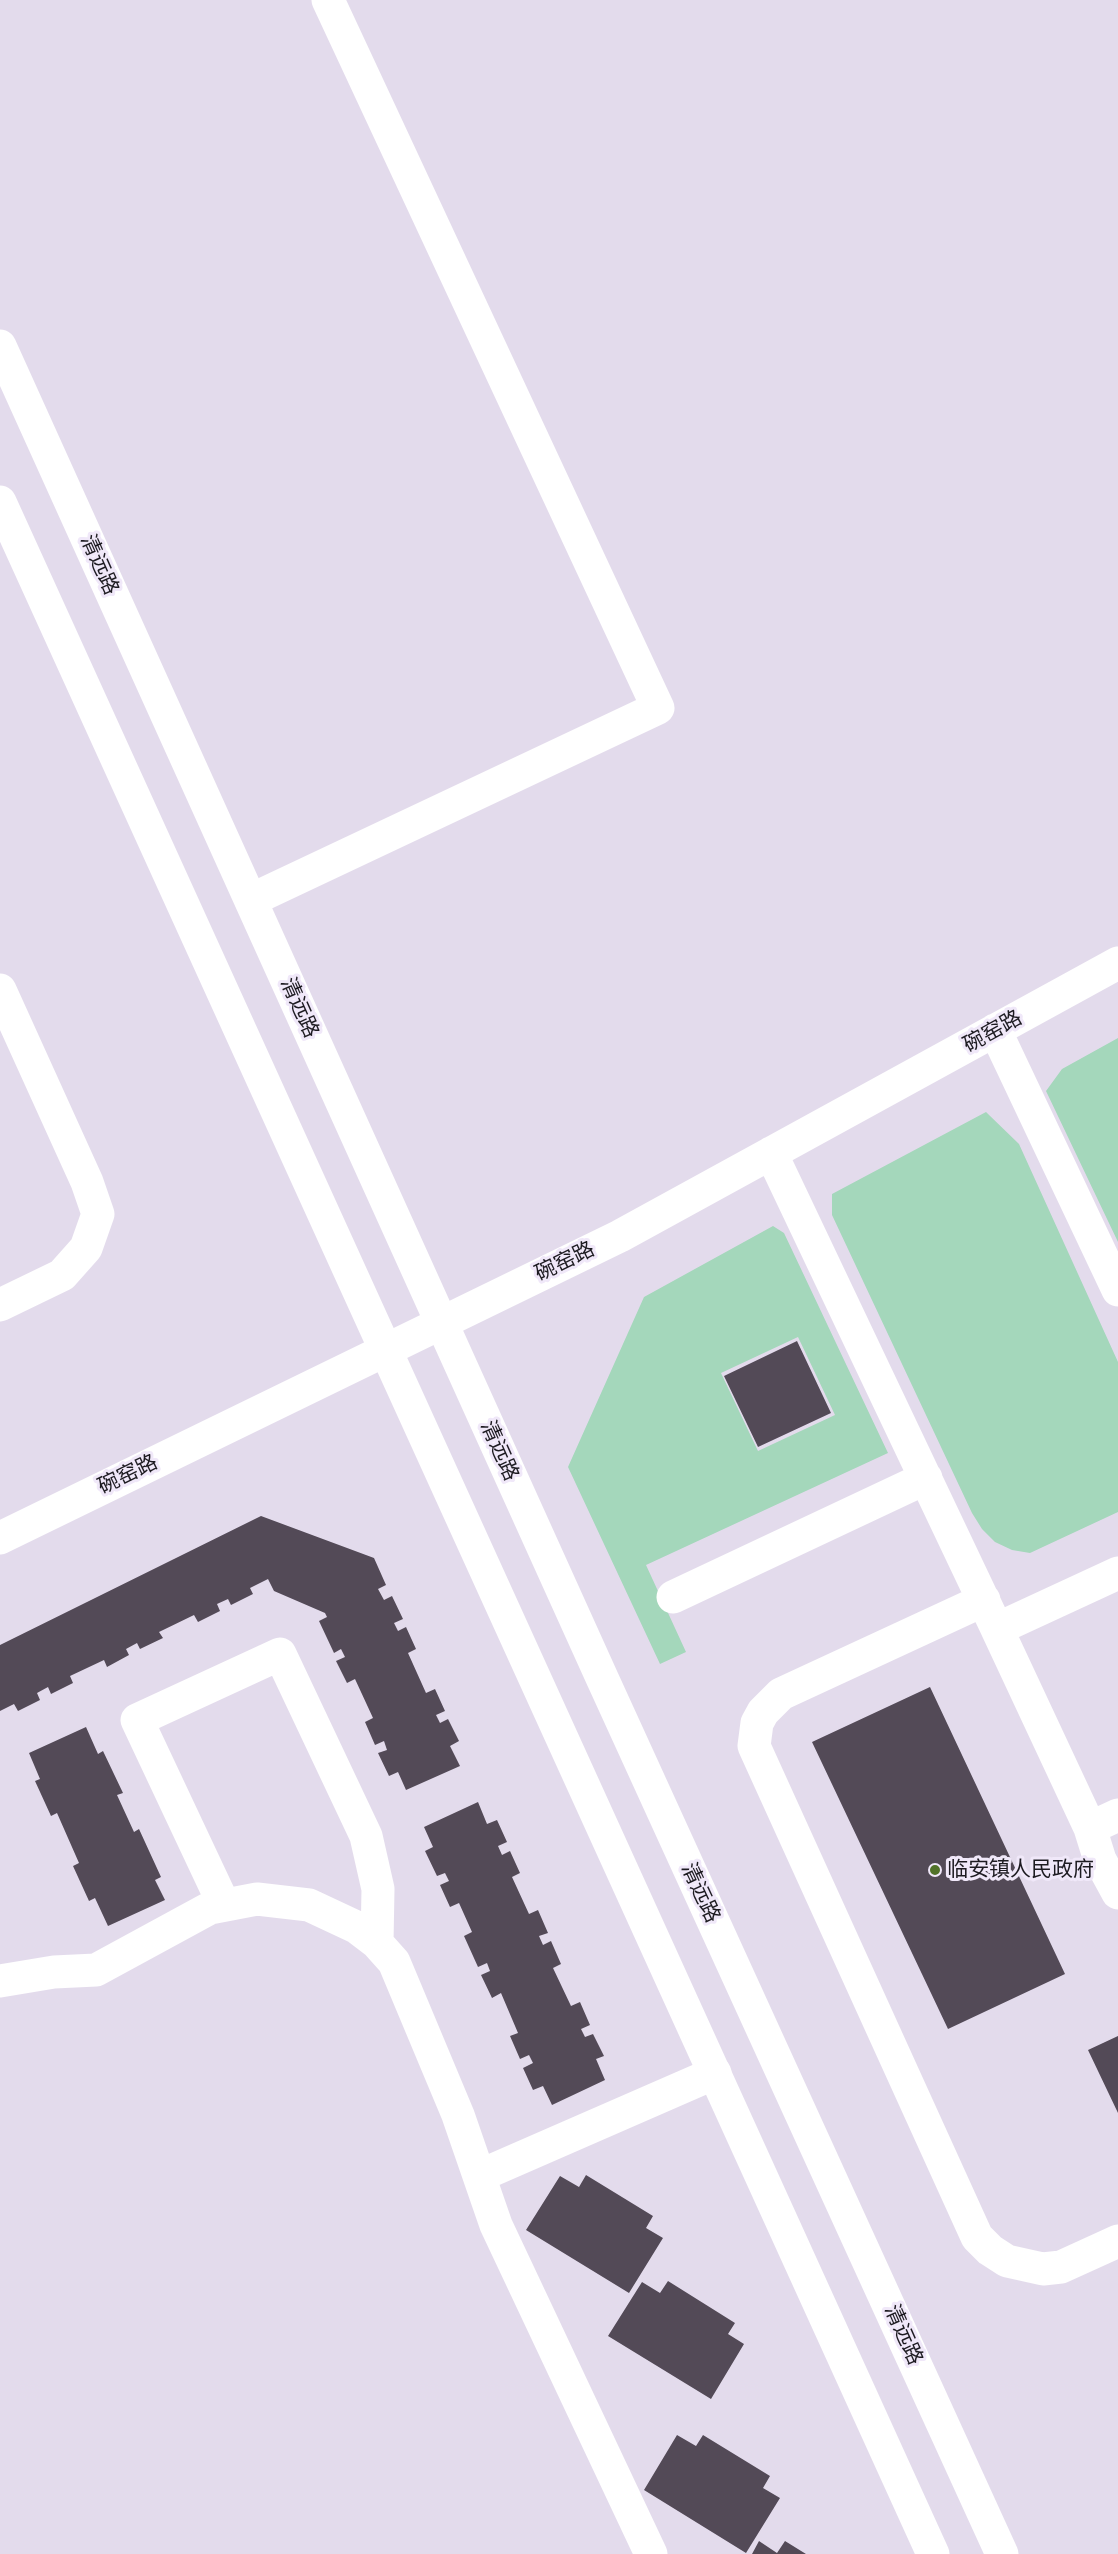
<!DOCTYPE html>
<meta charset="utf-8">
<style>
body{margin:0}
canvas{display:block;background:#e3dbec}
</style>
<canvas width="1118" height="2554"></canvas>
<script>
const c = document.querySelector('canvas').getContext('2d');
c.lineJoin = 'round';
function fill(path, color) { c.fillStyle = color; c.fill(path, 'evenodd'); }
const toPath = rows => new Path2D(rows.map(r => 'M' + r).join(''));
function stroke(path, color, width, dash) { c.strokeStyle = color; c.lineWidth = width; c.lineCap = dash ? 'butt' : 'round'; c.setLineDash(dash || []); c.stroke(path); }
function drawText(font, color, halo, rows, align = 'center') {
  c.font = font + ' "Fira Sans","Noto Sans SC",sans-serif'; c.lineWidth = 6; c.setLineDash([]); c.textBaseline = 'middle'; c.strokeStyle = halo; c.fillStyle = color; for (const [text, x, y, turn = 0] of rows) {
    c.save(); c.translate(x, y); c.rotate((+turn || 0) * Math.PI / 180); c.textAlign = isNaN(turn) ? turn : align; if (halo) c.strokeText(text, 0, 0); c.fillText(text, 0, 0); c.restore();
  }
}
const green = toPath([
 [1118,1038,1118,1242,1046,1091,1062,1069],
 [986,1112,1019,1144,1118,1362,1118,1512,1030,1553,1012,1550,995,1542,982,1529,972,1513,832,1215,832,1194],
 [773,1226,784,1233,888,1453,646,1565,686,1652,660,1664,568,1467,644,1297],
 [798,1337,835,1415,758,1451,721,1373]
]);
const building = toPath([
 [797,1341,831,1413,758,1447,724,1376],
 [261,1516,374,1558,386,1585,378,1589,384,1600,392,1596,403,1619,394,1623,398,1631,406,1627,416,1649,408,1653,426,1693,435,1689,445,1711,436,1715,440,1723,448,1719,459,1741,450,1746,460,1766,406,1790,398,1772,389,1776,378,1753,387,1750,384,1741,375,1745,365,1722,373,1718,355,1679,347,1683,336,1661,345,1657,341,1649,334,1653,319,1621,327,1617,325,1613,274,1591,268,1579,250,1588,253,1594,231,1605,228,1599,217,1604,220,1611,198,1622,194,1615,159,1632,163,1638,140,1649,137,1643,126,1649,129,1655,107,1667,104,1660,70,1676,73,1683,51,1694,48,1687,37,1693,40,1700,18,1711,14,1704,0,1711,0,1645],
 [930,1687,1065,1974,948,2029,812,1742],
 [86,1727,98,1754,103,1751,123,1793,117,1795,134,1832,139,1829,161,1877,155,1880,165,1900,108,1926,95,1898,89,1901,73,1866,79,1863,57,1813,51,1816,35,1781,40,1779,29,1753],
 [478,1802,487,1824,497,1820,507,1842,498,1846,502,1855,510,1851,520,1873,512,1877,529,1914,538,1910,548,1933,539,1936,543,1945,551,1941,561,1964,553,1968,571,2006,580,2002,590,2025,581,2029,585,2037,593,2034,604,2056,596,2059,605,2080,552,2105,543,2086,533,2090,523,2068,533,2063,529,2055,520,2059,510,2036,518,2033,501,1993,492,1998,481,1975,490,1971,487,1963,478,1967,464,1936,472,1932,459,1903,450,1907,440,1885,449,1881,445,1873,437,1876,425,1851,433,1847,424,1827],
 [1118,2036,1118,2113,1088,2050],
 [586,2175,653,2216,646,2228,663,2238,629,2293,526,2230,560,2176,579,2187],
 [668,2281,735,2323,728,2334,744,2344,711,2399,608,2336,642,2282,660,2293],
 [677,2435,696,2446,703,2435,770,2476,763,2488,780,2498,746,2553,644,2490],
 [759,2541,777,2553,785,2541,806,2554,752,2554]
]);
const minor = toPath([
 [251,900,658,708,328,0],
 [0,990,87,1182,98,1214,86,1248,62,1275,0,1305],
 [995,1030,1118,1290],
 [771,1153,997,1629,1118,1573],
 [0,1538,620,1236,1118,963],
 [673,1597,926,1478],
 [984,1600,781,1694,763,1712,757,1723,754,1746,977,2237,990,2250,1007,2261,1043,2269,1061,2267,1118,2241],
 [997,1629,1090,1828,1118,1815],
 [1090,1828,1100,1860,1118,1893],
 [224,1905,137,1720,280,1654,366,1836,378,1889,377,1943],
 [0,1981,54,1972,96,1970,210,1908,257,1899,309,1905,356,1927,377,1943,394,1962,458,2115,496,2225,651,2554],
 [479,2176,715,2073]
]);
const major = toPath([
 [0,346,603,1680,1002,2554],
 [0,502,933,2554]
]);
const markers = [
 [935,1870,6,"#517229"]
];
const streetNames = [
 ["清远路",99,565,66],
 ["清远路",299,1008,66],
 ["碗窑路",993,1032,-29],
 ["碗窑路",565,1262,-26],
 ["清远路",499,1451,66],
 ["碗窑路",128,1475,-26],
 ["清远路",700,1893,65],
 ["清远路",903,2335,66]
];
const poiNames = [
 ["临安镇人民政府",947,1870]
];
fill(green, '#a4d7bb');
fill(building, '#534a57');
stroke(minor, '#fff', 33);
stroke(major, '#fff', 33);
for (const [x, y, r, color] of markers) { const dot = new Path2D(); dot.arc(x, y, r, 0, 2 * Math.PI); c.fillStyle = color; c.fill(dot); stroke(dot, '#f0e8f9', 2); }
drawText('21px', '#1d1b21', '#f0e8f9', streetNames);
drawText('21px', '#1d1b21', '#f0e8f9', poiNames, 'left');
</script>
